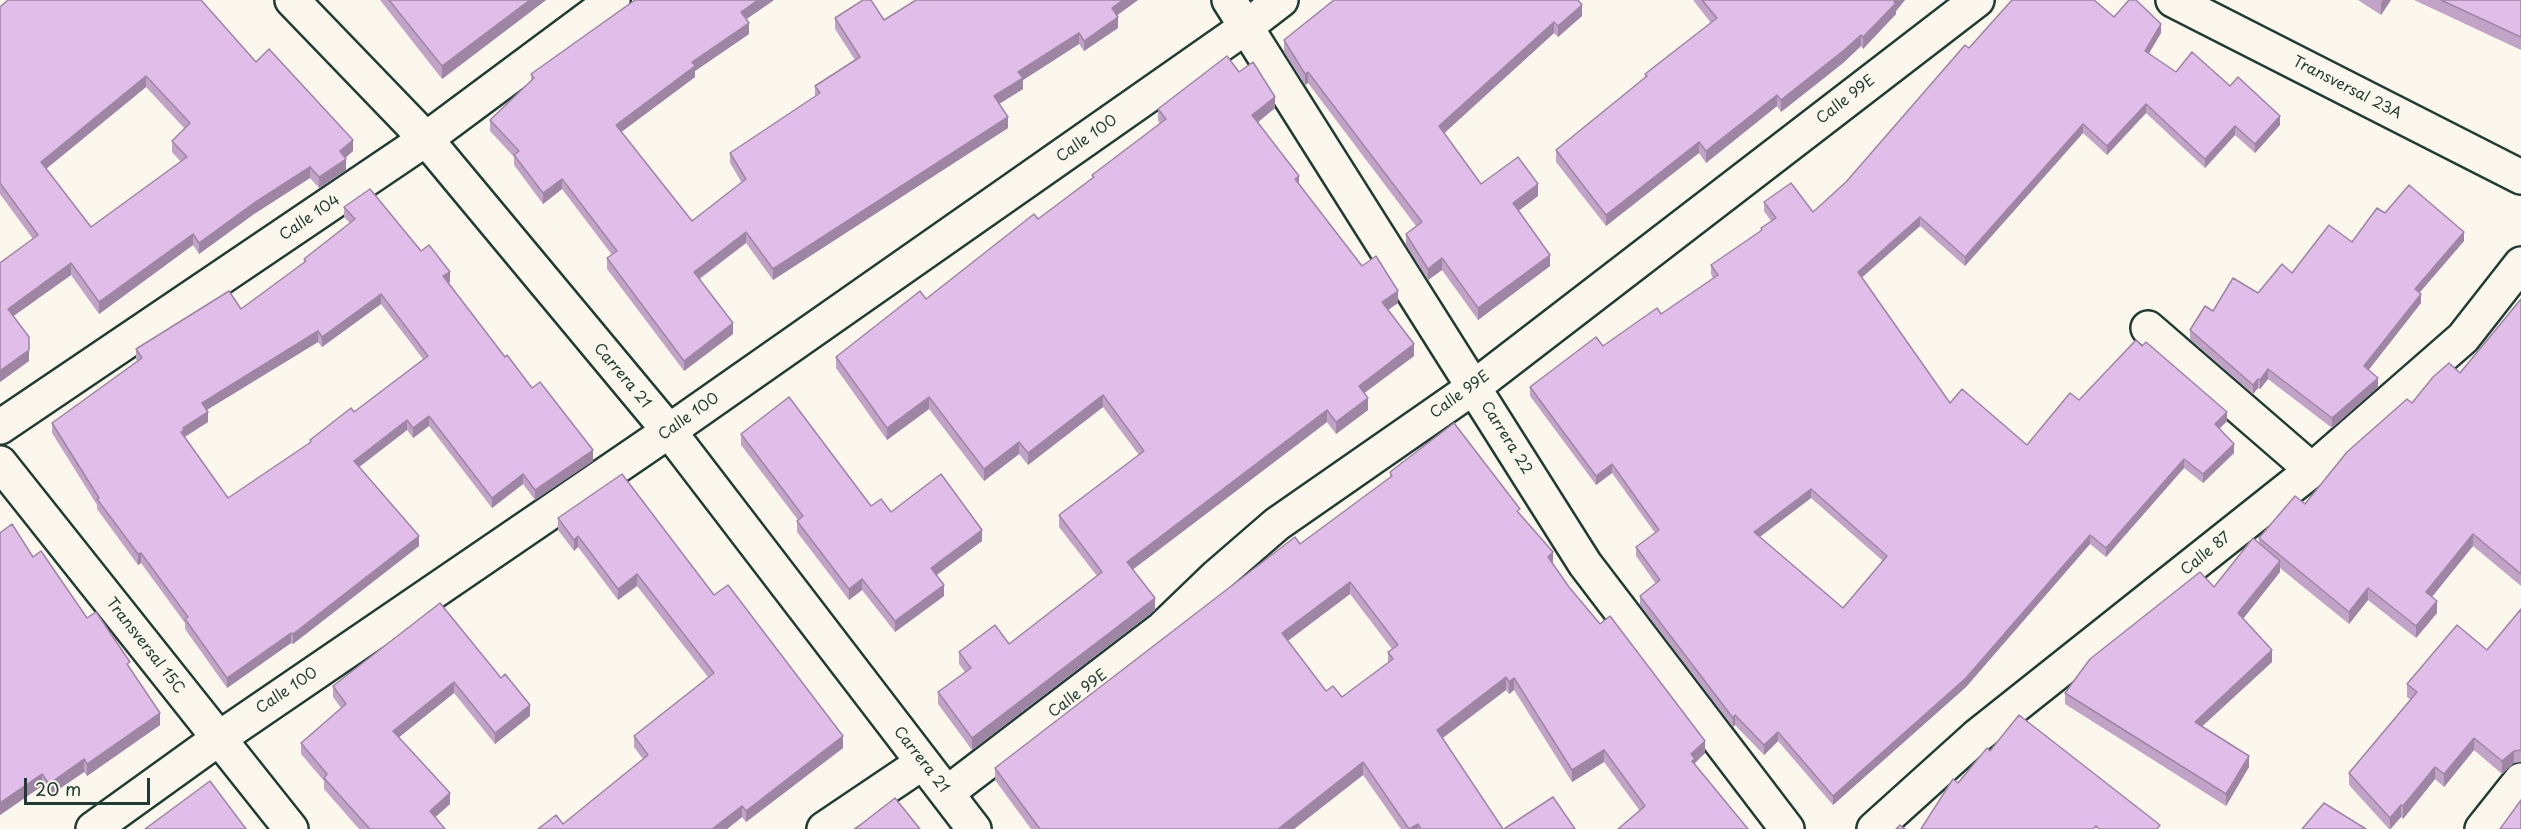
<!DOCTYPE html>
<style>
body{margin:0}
#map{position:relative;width:2521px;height:829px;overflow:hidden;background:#fbf7ec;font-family:"Playpen Sans",sans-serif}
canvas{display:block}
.scale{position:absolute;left:24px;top:778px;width:126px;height:27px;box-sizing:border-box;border:3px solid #1f3d34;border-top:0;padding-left:8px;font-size:18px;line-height:21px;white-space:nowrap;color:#1f3d34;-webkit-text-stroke:4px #fbf7ec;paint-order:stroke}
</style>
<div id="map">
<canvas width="2521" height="829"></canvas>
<div class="scale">20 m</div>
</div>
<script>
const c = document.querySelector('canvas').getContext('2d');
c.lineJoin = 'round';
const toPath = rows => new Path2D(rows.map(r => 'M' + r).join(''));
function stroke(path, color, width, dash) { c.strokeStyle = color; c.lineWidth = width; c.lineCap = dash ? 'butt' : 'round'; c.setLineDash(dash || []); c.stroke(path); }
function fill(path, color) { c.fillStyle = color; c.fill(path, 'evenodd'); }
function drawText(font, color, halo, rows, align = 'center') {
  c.font = font + ' "Playpen Sans",sans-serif'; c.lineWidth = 4.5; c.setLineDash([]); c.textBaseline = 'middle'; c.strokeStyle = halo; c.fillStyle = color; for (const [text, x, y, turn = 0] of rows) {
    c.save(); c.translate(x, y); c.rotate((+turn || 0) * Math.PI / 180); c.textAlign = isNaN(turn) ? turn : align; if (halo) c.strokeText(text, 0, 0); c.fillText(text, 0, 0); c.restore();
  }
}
const street = toPath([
 [1229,0,1585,564,1787,829],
 [2173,0,2521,177],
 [2148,328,2312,470],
 [0,427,426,139,613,0],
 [0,463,291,829],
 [947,793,1163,628,1217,576,1277,524,1474,387,1977,0],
 [93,829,218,739,669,431],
 [824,829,922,763],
 [2482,829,2521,780]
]);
const secondary = toPath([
 [292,0,426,139,669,431,974,829],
 [669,431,1246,27,1281,0],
 [1874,829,1976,737,2312,470,2463,338,2521,264]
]);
const wall = toPath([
 [380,0,546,0,442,79],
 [774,0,746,19,749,34,695,71,695,77,621,132,692,221,742,183,730,163,730,153,815,97,815,86,855,60,835,29,835,18,884,20,1138,0,1117,15,1118,28,1084,51,1079,44,1023,80,1023,89,999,104,1008,128,773,280,746,243,700,279,733,334,684,371,607,269,607,258,612,255,562,189,543,204,514,165,514,157,490,131,490,120,531,82,531,74],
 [1693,0,1905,0,1896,11,1896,14,1863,49,1861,46,1843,63,1781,112,1777,106,1706,163,1699,153,1606,226,1556,162,1556,150,1645,77,1645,74,1711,23],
 [2358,0,2391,0,2381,15],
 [2414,0,2521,0,2521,50],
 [0,7,256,62,353,151,345,158,346,170,319,188,310,178,254,214,199,254,193,245,99,314,71,275,13,316,29,361,0,382,0,263,33,239,0,194],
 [146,87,185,129,172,141,172,152,181,162,91,227,46,169],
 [1582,16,1558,37,1554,33,1444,133,1481,184,1538,196,1518,211,1550,266,1478,320,1442,270,1428,280,1406,245,1406,234,1416,226,1308,83,1305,85,1284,52,1284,40],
 [2114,17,2161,33,2149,53,2176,72,2230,86,2280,125,2255,153,2235,135,2205,168,2146,113,2107,155,2083,133,1965,266,1920,226,1862,277,1950,403,2027,445,2079,400,2227,421,2219,429,2234,453,2203,483,2184,468,2106,557,2090,544,1966,687,1833,805,1778,741,1764,755,1735,725,1733,727,1640,605,1640,596,1656,584,1636,556,1636,547,1655,533,1612,473,1596,485,1530,396,1530,387,1661,314,1713,278,1711,274,1711,265,1761,231,1761,228,1771,221,1764,211,1764,202,1813,212,1846,182,1969,48],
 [1811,498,1883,561,1843,608,1760,537],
 [1239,72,1275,108,1258,122,1299,184,1362,266,1398,303,1388,310,1414,356,1364,393,1368,410,1336,434,1327,422,1133,569,1155,610,972,750,938,704,938,692,965,672,959,664,959,652,1009,644,1097,576,1059,527,1059,515,1139,455,1103,407,1028,465,1019,454,984,481,929,409,887,440,836,368,836,357,926,299,1038,219,1092,178,1092,175,1160,123,1158,121,1158,109],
 [344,207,421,251,450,282,448,283,505,357,593,461,535,500,523,484,492,508,429,426,413,438,407,430,359,467,419,546,293,644,291,643,227,688,185,629,185,623,141,563,138,565,97,509,97,505,52,433,52,423,137,361,136,359,136,349,241,309,304,263,304,259,350,223,344,217],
 [381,304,423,359,354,412,310,440,310,443,228,498,185,437,208,422,206,410,318,342,322,347],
 [2385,213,2464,241,2420,292,2421,303,2368,370,2378,387,2332,428,2268,379,2260,389,2258,388,2253,394,2190,339,2190,330,2213,311,2258,293,2292,273,2352,242],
 [2521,299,2521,586,2473,546,2432,597,2437,613,2416,638,2368,600,2349,624,2280,568,2280,572,2243,619,2272,662,2202,726,2249,767,2226,806,2065,704,2065,693,2214,587,2259,543,2259,538,2305,504,2412,403,2460,373],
 [741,434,871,506,982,541,937,575,944,596,895,632,862,590,849,600,797,532,797,521,798,520,741,445],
 [1390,472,1520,515,1553,564,1569,587,1705,753,1640,811,1604,762,1572,782,1514,690,1509,694,1506,690,1443,738,1503,829,1401,829,1363,775,1294,829,1031,829,995,780,995,768,1390,478],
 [1350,594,1392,649,1388,652,1388,663,1342,697,1326,691,1288,641],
 [558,518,714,595,843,748,746,822,742,817,727,829,538,829,563,824,643,759,634,747,634,736,708,677,637,586,618,600,578,547,574,551,558,530],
 [0,533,33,557,130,668,160,725,87,776,84,772,49,796,42,786,0,815],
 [440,603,530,716,495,744,454,693,399,737,450,804,435,817,445,829,359,829,324,789,324,781,301,754,301,743,341,708,333,697,333,686],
 [2521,609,2521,762,2514,763,2502,774,2474,750,2444,787,2435,779,2403,819,2401,817,2391,829,2389,829,2349,785,2349,773,2411,700,2407,697,2407,684,2487,650]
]);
const shadedWall = toPath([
 [530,0,546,0,442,79,442,66],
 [758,0,774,0,741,23,741,12],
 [1123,0,1138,0,1112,19,1112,8],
 [1895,0,1905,0,1896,11,1896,14,1863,49,1863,37],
 [2383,0,2391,0,2381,15,2381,3],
 [1582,5,1582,16,1558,37,1558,26],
 [1118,17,1118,28,1084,51,1084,41],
 [1554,22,1554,33,1439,138,1439,126],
 [749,23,749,34,695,71,695,77,616,136,616,125,692,62],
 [2161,24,2161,33,2145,60,2145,51],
 [1079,33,1079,44,1023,80,1023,89,994,107,994,96,1018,72],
 [1861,35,1861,46,1843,63,1781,112,1781,100],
 [1308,72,1308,83,1305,85,1305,74],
 [146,76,146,87,41,173,41,162],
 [1777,95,1777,106,1706,163,1706,151],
 [1275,97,1275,108,1252,127,1252,115],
 [2146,104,2146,113,2107,155,2107,146],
 [2280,116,2280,125,2255,153,2255,144],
 [1008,117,1008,128,773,280,773,269],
 [2083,124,2083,133,1965,266,1965,257],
 [2235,126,2235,135,2205,168,2205,159],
 [353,140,353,151,340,163,340,151],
 [1699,142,1699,153,1606,226,1606,215],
 [346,159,346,170,319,188,319,177],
 [310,167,310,178,254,214,199,254,199,243,254,203],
 [1299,176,1299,188,1295,179],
 [562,179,562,189,543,204,543,193],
 [1538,184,1538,196,1513,215,1513,203],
 [1920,217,1920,226,1858,281,1858,272],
 [746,232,746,243,694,282,694,272],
 [2464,232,2464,241,2415,298,2415,289],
 [193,234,193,245,99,314,99,302],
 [1550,255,1550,266,1478,320,1478,308],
 [1442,258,1442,270,1428,280,1428,269],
 [71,263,71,275,8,320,8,309],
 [450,272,450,282,443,287,443,276],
 [1398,291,1398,303,1382,314,1382,302],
 [381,294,381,304,322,347,322,337],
 [2421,294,2421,303,2364,376,2364,366],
 [733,323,733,334,684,371,684,361],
 [318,331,318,342,202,413,202,403],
 [1414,344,1414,356,1359,397,1359,386],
 [29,350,29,361,0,382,0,371],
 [2268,369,2268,379,2260,389,2260,380],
 [2378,378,2378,387,2332,428,2332,418],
 [2258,379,2258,388,2253,394,2253,385],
 [1103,395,1103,407,1028,465,1028,453],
 [929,397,929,409,887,440,887,428],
 [1368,398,1368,410,1336,434,1336,422],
 [1327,410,1327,422,1127,574,1127,562],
 [208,412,208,422,184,437,181,432,183,428],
 [2227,412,2227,421,2215,433,2215,424],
 [429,416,429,426,413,438,413,428],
 [407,420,407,430,354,471,354,461],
 [1019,442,1019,454,984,481,984,469],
 [2234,444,2234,453,2203,483,2203,474],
 [593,450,593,461,535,500,535,490],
 [2184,459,2184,468,2106,557,2106,548],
 [1612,464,1612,473,1596,485,1596,476],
 [523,474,523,484,492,508,492,498],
 [1811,489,1811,498,1754,541,1754,532],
 [982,530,982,541,931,579,931,568],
 [2473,534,2473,546,2426,604,2426,592],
 [2090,535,2090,544,1966,687,1833,805,1833,796],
 [419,536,419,546,293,644,293,634],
 [578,536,578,547,574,551,574,540],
 [1553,552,1553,564,1548,557],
 [141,553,141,563,138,565,138,554],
 [2280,561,2280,572,2238,625,2238,613],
 [637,574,637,586,618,600,618,589],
 [862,579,862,590,849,600,849,589],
 [1350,582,1350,594,1282,645,1282,633],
 [944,585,944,596,895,632,895,621],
 [2368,588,2368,600,2349,624,2349,612],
 [1155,598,1155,610,972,750,972,738],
 [2437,601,2437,613,2416,638,2416,626],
 [291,633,291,643,227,688,227,678],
 [2272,650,2272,662,2195,733,2195,722],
 [1506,677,1506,690,1437,742,1437,730],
 [1514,678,1514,690,1509,694,1509,682],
 [454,682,454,693,393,742,393,731],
 [530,705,530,716,495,744,495,733],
 [160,713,160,725,87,776,87,764],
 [1735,715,1735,725,1733,727,1733,718],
 [1778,732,1778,741,1764,755,1764,745],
 [843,736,843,748,746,822,746,811],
 [2474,738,2474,750,2444,787,2444,774],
 [1705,741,1705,753,1695,763,1695,771,1691,754],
 [1604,750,1604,762,1572,782,1572,770],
 [2514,751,2514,763,2502,774,2502,761],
 [2249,756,2249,767,2226,806,2226,794],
 [84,759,84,772,49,796,49,784],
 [1363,762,1363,775,1294,829,1278,829],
 [2435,767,2435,779,2403,819,2403,806],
 [42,774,42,786,0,815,0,803],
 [450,793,450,804,430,822,430,811],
 [2401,805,2401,817,2390,829,2390,818],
 [742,806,742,817,727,829,712,829],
 [1418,824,1418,829,1410,829]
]);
const building = toPath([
 [8,0,201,0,256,62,269,49,353,140,340,151,346,159,319,177,310,167,254,203,199,243,193,234,99,302,71,263,8,309,29,337,29,350,0,371,0,263,38,235,0,183,0,7,8,0],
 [146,76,190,123,172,141,187,157,91,227,41,162,146,76],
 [389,0,530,0,442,66,389,0],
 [635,0,758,0,741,12,749,23,692,62,695,66,616,125,692,221,746,179,730,153,820,93,815,86,860,57,835,18,863,0,871,0,884,20,916,0,1123,0,1112,8,1118,17,1084,41,1079,33,1018,72,1023,78,994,96,1008,117,773,269,746,232,694,272,733,323,684,361,607,258,617,251,562,179,543,193,514,155,519,151,490,120,534,78,531,74,635,0],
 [1334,0,1578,0,1582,5,1558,26,1554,22,1439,126,1481,184,1518,157,1538,184,1513,203,1550,255,1478,308,1442,258,1428,269,1406,234,1422,222,1308,72,1305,74,1284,40,1334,0],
 [1702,0,1895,0,1894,2,1896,3,1863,37,1861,35,1843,51,1781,100,1777,95,1706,151,1699,142,1606,215,1556,150,1647,76,1645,74,1717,18,1702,0],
 [2012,0,2094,0,2114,17,2129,0,2136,0,2161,24,2145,51,2176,72,2192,52,2230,86,2238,77,2280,116,2255,144,2235,126,2205,159,2146,104,2107,146,2083,124,1965,257,1920,217,1858,272,1950,403,1962,389,2027,445,2070,393,2079,400,2136,340,2142,346,2146,342,2227,412,2215,424,2234,444,2203,474,2184,459,2106,548,2090,535,1966,678,1833,796,1778,732,1764,745,1735,715,1733,718,1640,596,1660,580,1636,547,1659,530,1612,464,1596,476,1530,387,1596,337,1603,346,1657,308,1661,314,1718,275,1711,265,1762,230,1761,228,1776,218,1764,202,1791,183,1813,212,1846,182,1965,45,1969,48,2012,0],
 [1811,489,1887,556,1843,608,1754,532,1811,489],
 [2441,0,2521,0,2521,37,2441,0],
 [1227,56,1239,72,1253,62,1275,97,1252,115,1299,176,1295,179,1362,266,1376,256,1398,291,1382,302,1414,344,1359,386,1368,398,1336,422,1327,410,1127,562,1155,598,972,738,938,692,971,668,959,652,995,625,1009,644,1102,572,1059,515,1144,451,1103,395,1028,453,1019,442,984,469,929,397,887,428,836,357,920,291,926,299,1034,214,1038,219,1094,177,1092,175,1166,119,1158,109,1227,56],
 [2409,185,2464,232,2415,289,2421,294,2364,366,2378,378,2332,418,2268,369,2260,380,2258,379,2253,385,2190,330,2205,306,2213,311,2233,278,2258,293,2282,264,2292,273,2329,225,2352,242,2377,208,2385,213,2409,185],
 [370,189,421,251,429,245,450,272,443,276,505,357,507,355,532,388,540,382,593,450,535,490,523,474,492,498,429,416,413,428,407,420,354,461,419,536,293,634,291,633,227,678,185,619,188,617,141,553,138,554,97,499,99,498,52,423,142,358,136,349,229,291,241,309,306,261,304,259,355,219,344,207,370,189],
 [381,294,428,356,354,412,351,408,310,440,311,442,228,498,181,432,184,430,183,428,208,412,202,403,318,331,322,337,381,294],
 [2521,299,2521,574,2473,534,2426,592,2437,601,2416,626,2368,588,2349,612,2259,538,2295,496,2305,504,2347,452,2407,399,2412,403,2433,377,2449,363,2460,373,2521,299],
 [789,397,871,506,881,499,891,512,941,474,982,530,931,568,944,585,895,621,862,579,849,589,797,521,803,516,741,434,789,397],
 [1454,423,1520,509,1517,511,1553,552,1548,557,1569,587,1600,624,1610,616,1705,741,1691,754,1695,759,1692,761,1748,829,1618,829,1645,806,1604,750,1572,770,1514,678,1509,682,1506,677,1437,730,1503,829,1421,829,1418,824,1409,829,1363,762,1278,829,1040,829,995,768,1295,537,1300,544,1392,476,1390,472,1454,423],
 [1350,582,1398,645,1388,652,1393,659,1342,697,1333,686,1326,691,1282,633,1350,582],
 [622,474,714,595,728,585,843,736,746,811,742,806,712,829,538,829,556,815,563,824,648,755,634,736,714,673,637,574,618,589,578,536,574,540,558,518,622,474],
 [12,524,33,557,41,551,87,618,96,612,130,662,127,664,160,713,87,764,84,759,49,784,42,774,0,803,0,533,12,524],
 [2253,538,2280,561,2238,613,2272,650,2195,722,2249,756,2226,794,2065,693,2090,659,2200,572,2214,587,2253,538],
 [440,603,501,678,505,674,530,705,495,733,454,682,393,731,450,793,430,811,445,829,370,829,324,778,327,774,301,743,346,704,333,686,440,603],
 [2521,609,2521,750,2514,751,2502,761,2474,738,2444,774,2435,767,2403,806,2401,805,2390,818,2349,773,2417,692,2407,684,2457,625,2487,650,2521,609],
 [2019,715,2160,825,2157,829,2099,829,2096,826,2093,829,1921,829,1953,779,1958,783,1987,748,1990,751,2019,715],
 [210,781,246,829,145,829,210,781],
 [1553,797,1575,829,1504,829,1553,797],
 [895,798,920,829,855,829,895,798],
 [2521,800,2521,829,2500,829,2521,800],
 [2324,803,2366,829,2302,829,2324,803],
 [1900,825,1905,829,1896,829,1900,825]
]);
const streetNames = [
 ["Transversal 23A",2347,88,27],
 ["Calle 99E",1846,100,-38],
 ["Calle 100",1087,139,-35],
 ["Calle 104",310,218,-34],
 ["Carrera 21",622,376,50],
 ["Calle 99E",1460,395,-36],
 ["Calle 100",689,417,-35],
 ["Carrera 22",1506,438,58],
 ["Calle 87",2206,554,-39],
 ["Transversal 15C",145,646,52],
 ["Calle 100",287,691,-34],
 ["Calle 99E",1078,694,-37],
 ["Carrera 21",921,760,52]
];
stroke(street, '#1f3d34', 38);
stroke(secondary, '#1f3d34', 38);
stroke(street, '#fbf7ec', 33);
stroke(secondary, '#fbf7ec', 33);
fill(wall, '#c2a3c8');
fill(shadedWall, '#9e85a3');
fill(building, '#e1bee9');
stroke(building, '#9e85a3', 1.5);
drawText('15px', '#1f3d34', '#fbf7ec', streetNames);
</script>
